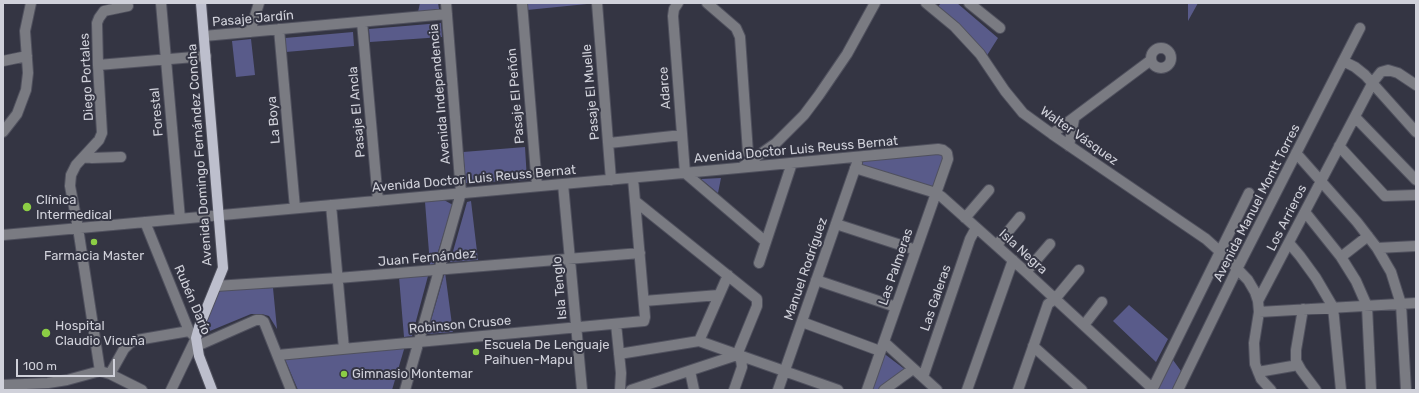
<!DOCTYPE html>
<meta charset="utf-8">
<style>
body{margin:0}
#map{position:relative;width:1419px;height:393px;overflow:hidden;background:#343543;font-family:Rubik,sans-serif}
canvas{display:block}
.frame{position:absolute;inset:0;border:4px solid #d0d1da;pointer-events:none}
.scale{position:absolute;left:16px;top:359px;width:99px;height:18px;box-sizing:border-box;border:2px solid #d0d1da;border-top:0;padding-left:5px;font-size:12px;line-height:14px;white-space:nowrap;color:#d0d1da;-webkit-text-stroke:3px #343543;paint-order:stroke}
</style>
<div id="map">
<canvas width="1419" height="393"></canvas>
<div class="frame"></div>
<div class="scale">100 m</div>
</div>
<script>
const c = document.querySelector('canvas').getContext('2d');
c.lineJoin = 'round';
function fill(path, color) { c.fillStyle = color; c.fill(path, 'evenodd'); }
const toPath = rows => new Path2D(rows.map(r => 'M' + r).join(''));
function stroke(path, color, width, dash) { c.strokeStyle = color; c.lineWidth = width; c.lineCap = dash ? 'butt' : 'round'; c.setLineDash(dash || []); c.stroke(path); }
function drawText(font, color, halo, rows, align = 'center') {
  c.font = font + ' Rubik,sans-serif'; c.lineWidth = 4; c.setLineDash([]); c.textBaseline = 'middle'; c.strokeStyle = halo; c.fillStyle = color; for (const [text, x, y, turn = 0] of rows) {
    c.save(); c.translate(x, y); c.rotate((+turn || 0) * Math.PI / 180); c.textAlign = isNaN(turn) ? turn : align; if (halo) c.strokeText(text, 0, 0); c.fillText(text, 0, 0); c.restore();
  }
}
const green = toPath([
 [420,3,438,3,439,9,418,12],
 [526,3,587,3,587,4,527,10],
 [941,3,957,3,998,38,986,57,936,9],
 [1188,3,1198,3,1188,21],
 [441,23,442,37,370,42,369,29],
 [353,32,354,46,286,52,285,38],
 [251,39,255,75,236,77,232,41],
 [525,147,527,180,466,183,463,152],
 [940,154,944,157,933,191,861,168,864,160],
 [721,178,718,193,701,179],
 [444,200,453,205,434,264,430,265,425,202],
 [471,201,478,260,450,262,467,202],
 [445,272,453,332,427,334],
 [428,276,412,336,404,337,399,277],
 [273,288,277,329,269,316,262,314,251,314,205,333,202,331,217,290],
 [1129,305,1168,339,1156,362,1113,321],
 [405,346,392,390,298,390,284,357],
 [882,352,907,371,880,390,872,390],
 [1173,360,1181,371,1172,390,1157,390]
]);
const minor = toPath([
 [161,3,180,219],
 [522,3,537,186],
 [597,3,611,180],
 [678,3,674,9,673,16,685,173,766,242],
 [707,3,736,28,740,37,748,153],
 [926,3,955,27,980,54,1005,91,1023,113,1052,134,1206,239,1226,257,1248,280,1255,292,1258,301,1259,312,1254,343,1255,364,1261,379,1271,390],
 [969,3,1000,28],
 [362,22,378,201],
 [279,29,295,208],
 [250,32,259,3],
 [204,36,447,14],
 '1151 58a10 10 0 1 1 20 0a10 10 0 1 1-20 0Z',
 [3,61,27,56],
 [1343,61,1355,67,1365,75,1416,132],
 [98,65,206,56],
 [1355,117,1416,180],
 [3,132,17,114,26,90,28,73,25,31,31,3],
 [1052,134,1151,60],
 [609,143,682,135],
 [1069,146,1074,119],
 [1339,146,1385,196,1416,195],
 [1296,153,1357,222,1377,248,1391,272,1401,304,1406,390],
 [84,157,92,158,121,157],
 [742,167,776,143,804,115,819,95,847,54,875,3],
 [855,168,936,193,942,197,1026,272,1153,389],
 [563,184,582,390],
 [635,201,757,299,757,306,737,355],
 [331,205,344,349],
 [1305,212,1341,257,1356,281,1367,306,1371,390],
 [965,218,989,190],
 [145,222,189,331,196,338,171,390],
 [836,224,916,250],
 [3,235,738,168,938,149,943,150,947,153,948,159,867,390],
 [1289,243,1300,256,1316,278,1333,307,1341,390],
 [997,245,1020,217],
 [1377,248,1416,246],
 [1341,257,1368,236],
 [759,263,792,163],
 [1026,272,1050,244],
 [816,280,896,307],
 [216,286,338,278,640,253],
 [644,301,719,295],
 [1258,301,1373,82,1381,72,1388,70,1398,73,1416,85],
 [1303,309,1296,350,1296,361,1301,370,1316,390],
 [1259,312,1416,303],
 [802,322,880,351],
 [616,324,621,373,620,390],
 [1084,325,1102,302],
 [699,341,728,275],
 [884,342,937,390],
 [197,346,256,320,261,320,264,322,291,390],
 [1033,346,1082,390],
 [619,354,699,341,838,390],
 [278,355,644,321,645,317,633,178],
 [100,371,78,228,70,186,71,175,76,165,99,140,102,133,98,65,97,23,99,18,104,11,128,6],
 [690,371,694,390],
 [1258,372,1298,365],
 [110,374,124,349,130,343,137,340,189,331],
 [923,377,970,239,976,228],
 [3,385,48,383,67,380,100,371,110,374,142,390],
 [405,390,461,193,446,3],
 [631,390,737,355],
 [734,390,742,367,741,360,737,355],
 [778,390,857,163],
 [884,390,913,369],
 [967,390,1013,260],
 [1018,390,1048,304,1055,299,1079,270],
 [1152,390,1249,193],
 [1178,390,1237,269,1360,28]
]);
const major = toPath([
 [201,3,223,268,199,327,196,338,199,356,212,390]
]);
const markers = [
 [27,207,5,"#8cce45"],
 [94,242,4,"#8cce45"],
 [46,333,5,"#8cce45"],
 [476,352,4,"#8cce45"],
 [344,374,4,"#8cce45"]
];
const streetNames = [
 ["Pasaje Jardín",253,19,-5],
 ["Diego Portales",87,77,-93],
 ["Adarce",665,88,-94],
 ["Pasaje El Muelle",591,92,-95],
 ["Avenida Independencia",440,94,-95],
 ["Pasaje El Peñón",516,96,-95],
 ["Forestal",157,112,-95],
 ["Pasaje El Ancla",357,112,-95],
 ["La Boya",274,120,-95],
 ["Walter Vásquez",1079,136,35],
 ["Avenida Doctor Luis Reuss Bernat",796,150,-5],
 ["Avenida Domingo Fernández Concha",200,155,-94],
 ["Avenida Doctor Luis Reuss Bernat",474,179,-5],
 ["Avenida Manuel Montt Torres",1257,203,-63],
 ["Los Arrieros",1287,218,-63],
 ["Isla Negra",1023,252,42],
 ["Juan Fernández",427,258,-5],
 ["Las Palmeras",896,267,-71],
 ["Manuel Rodríguez",806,269,-71],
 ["Isla Tenglo",560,288,-95],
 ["Las Galeras",936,298,-71],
 ["Rubén Darío",192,300,67],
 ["Robinson Crusoe",460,325,-5]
];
const poiNames = [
 ["Clínica",36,200],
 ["Intermedical",36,215],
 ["Farmacia Master",94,256,"center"],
 ["Hospital",55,326],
 ["Claudio Vicuña",55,341],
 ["Escuela De Lenguaje",484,345],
 ["Paihuen-Mapu",484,360],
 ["Gimnasio Montemar",352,374]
];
fill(green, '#595b8a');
stroke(minor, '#50515e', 12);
stroke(major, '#50515e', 12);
stroke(minor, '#7a7b82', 10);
stroke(major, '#bdbfcd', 10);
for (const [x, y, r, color] of markers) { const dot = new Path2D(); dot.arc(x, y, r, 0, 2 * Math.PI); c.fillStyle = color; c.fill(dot); stroke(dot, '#343543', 1.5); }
drawText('13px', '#d0d1da', '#343543', streetNames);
drawText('13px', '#d0d1da', '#343543', poiNames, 'left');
</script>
